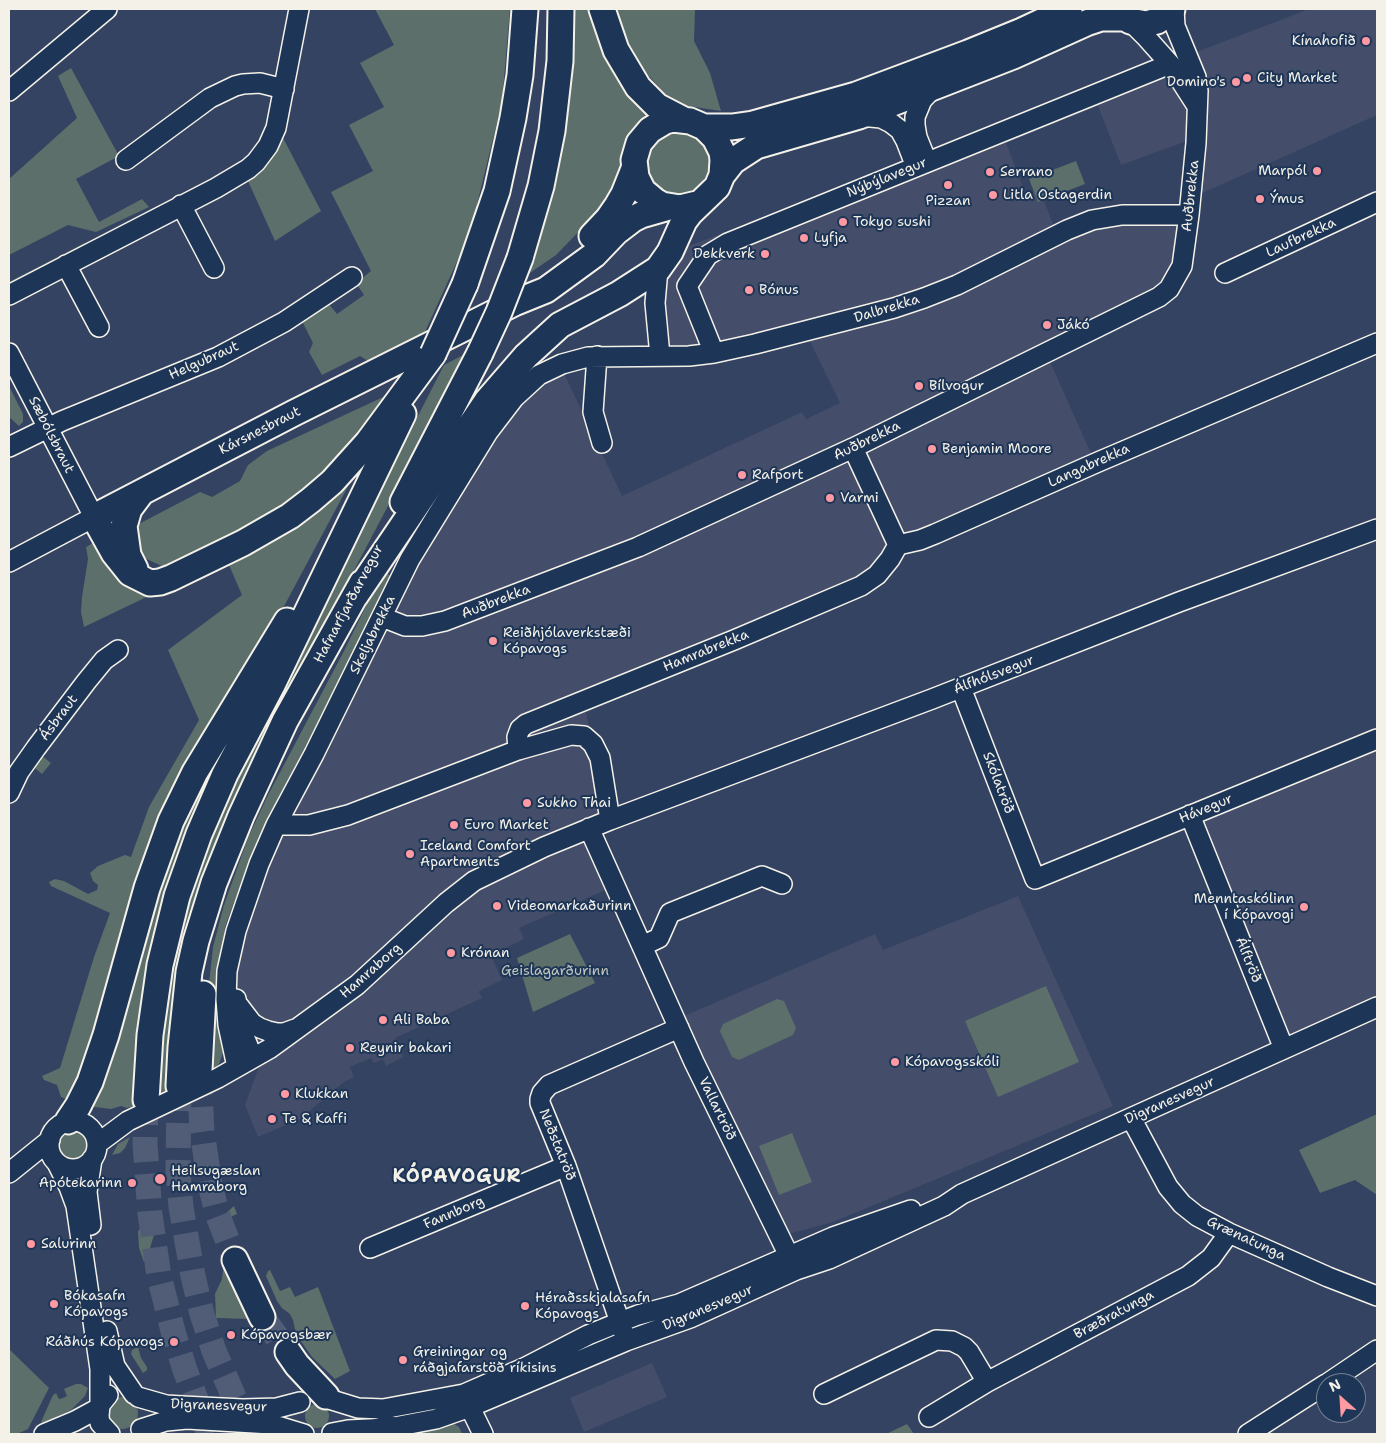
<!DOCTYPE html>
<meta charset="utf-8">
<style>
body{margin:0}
#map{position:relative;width:1386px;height:1443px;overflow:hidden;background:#344362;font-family:"Shantell Sans",sans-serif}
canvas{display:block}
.frame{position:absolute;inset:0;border:10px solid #f4f1e8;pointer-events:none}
.north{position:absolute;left:1316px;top:1373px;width:50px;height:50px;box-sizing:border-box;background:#1d3557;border:1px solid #738091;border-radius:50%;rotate:334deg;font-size:14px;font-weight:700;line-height:20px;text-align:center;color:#f4f1e8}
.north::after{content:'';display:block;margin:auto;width:18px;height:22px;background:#ff9aa2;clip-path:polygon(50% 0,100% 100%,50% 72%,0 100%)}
</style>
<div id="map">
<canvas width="1386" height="1443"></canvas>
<div class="frame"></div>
<div class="north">N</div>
</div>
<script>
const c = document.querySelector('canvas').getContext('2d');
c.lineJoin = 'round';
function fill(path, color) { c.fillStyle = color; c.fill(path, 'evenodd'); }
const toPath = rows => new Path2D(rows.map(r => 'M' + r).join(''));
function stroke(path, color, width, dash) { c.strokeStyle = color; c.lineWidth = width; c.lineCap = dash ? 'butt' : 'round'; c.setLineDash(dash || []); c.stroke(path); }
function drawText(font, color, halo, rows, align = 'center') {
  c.font = font + ' "Shantell Sans",sans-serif'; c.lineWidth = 4; c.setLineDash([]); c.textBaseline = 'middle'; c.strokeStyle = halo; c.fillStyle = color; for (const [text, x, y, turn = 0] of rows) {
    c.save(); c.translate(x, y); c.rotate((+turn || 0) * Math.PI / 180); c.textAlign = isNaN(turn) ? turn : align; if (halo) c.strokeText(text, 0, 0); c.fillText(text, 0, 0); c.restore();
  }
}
const built = toPath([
 [1309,9,1377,9,1377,115,1198,195,1175,289,1047,355,1094,460,904,550,871,591,586,711,606,819,591,825,617,885,519,928,524,939,491,955,502,980,479,991,482,998,395,1038,403,1057,386,1066,383,1059,374,1063,371,1058,350,1067,354,1077,344,1082,300,1119,258,1137,245,1105,260,1064,233,975,247,916,285,818,413,560,517,398,561,367,622,496,802,412,806,419,840,403,804,329,662,354,661,283,681,249],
 [1098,106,1121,165,1187,141,1182,198,1176,211,1056,232,1040,190,1026,195,1006,143],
 [1377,743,1377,998,1287,1039,1193,817],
 [1018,896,1113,1106,833,1222,777,1237,677,1019,875,934,883,950],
 [652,1363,667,1397,584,1432,570,1398]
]);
const green = toPath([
 [375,9,510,9,502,102,470,233,424,334,368,361,360,356,322,375,309,352,313,343,301,319,328,303,337,314,364,295,356,283,371,271,331,192,373,171,349,125,384,107,360,63,394,45],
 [572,9,593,9,651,115,622,163,616,185,596,214,556,255,521,279,561,123,573,51],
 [615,9,695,9,694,41,710,73,721,111,688,106,664,93,647,74,629,43],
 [71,68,119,156,76,179,99,222,142,199,149,207,96,232,68,225,9,255,9,179,77,118,58,76],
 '647 163a31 31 0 1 1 62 0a31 31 0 1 1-62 0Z',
 [281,134,321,211,275,241,248,181,261,172,271,157],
 [1076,161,1085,184,1038,202,1029,179],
 [85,243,87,246,9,285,9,282],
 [469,352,270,730,231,808,205,874,168,1068,167,1091,157,1096,165,994,195,872,261,723,444,365],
 [9,386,23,414,23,422,19,426,9,417],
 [394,392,317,488,172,568,164,567,140,556,135,526,200,492,212,497,240,481,248,465,267,451],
 [360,464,274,625,236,688,71,1101,61,1097,57,1085,44,1080,42,1076,60,1068,94,957,110,913,51,886,49,882,55,879,64,881,88,894,97,890,98,885,93,881,90,873,98,866,125,855,131,857,149,807,199,720,168,650,242,595,226,558],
 [97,541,159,591,84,627,81,612,82,597,88,559,86,547],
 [383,571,391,576,353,656,276,802,257,844,233,905,225,927,219,970,224,1050,219,1064,211,1071,208,993,213,947,224,905,248,838,267,797,344,651],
 [229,734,232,738,135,1085,134,1106,127,1108,121,1106,111,1109,87,1106,153,892,183,813],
 [38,753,51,763,42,774,30,764],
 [570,934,595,983,533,1012,517,958],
 [1046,986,1079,1062,998,1097,965,1021],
 [777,999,784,1001,796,1028,793,1035,739,1060,732,1057,720,1031,723,1024],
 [1377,1114,1377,1195,1355,1180,1320,1193,1299,1150],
 '57 1146a16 16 0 1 1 32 0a16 16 0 1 1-32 0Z',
 [792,1133,812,1182,779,1195,759,1146],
 [130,1137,125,1148,120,1153,112,1155,118,1144],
 [234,1206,237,1214,228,1218,227,1222,230,1228,220,1229,224,1215],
 [152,1224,154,1235,147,1258,144,1262,139,1248,138,1231,141,1228],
 [224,1263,251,1319,216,1318,215,1294,222,1279],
 [270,1270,280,1291,290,1287,295,1297,318,1287,350,1371,335,1379,312,1357,296,1334,293,1320,290,1314,282,1308,277,1301,266,1276,268,1271],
 [138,1347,141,1358,147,1367,147,1370,143,1373,131,1354,132,1350],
 [9,1349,49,1388,28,1429,17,1434,9,1434],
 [76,1384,81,1384,88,1388,85,1396,71,1410,43,1423,41,1422,53,1395,56,1393,59,1399,63,1398,67,1396,64,1389],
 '106 1413a16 16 0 1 1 32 0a16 16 0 1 1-32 0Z',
 '305 1416a12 12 0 1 1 24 0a12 12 0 1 1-24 0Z',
 [451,1422,459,1427,462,1434,389,1434],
 [907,1424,914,1434,886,1434]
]);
const majorTunnel = toPath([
 [199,1070,202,1131,210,1185,218,1216,235,1260],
 [179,1086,178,1172,181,1207,193,1276,202,1314,214,1351,250,1434],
 [146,1100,145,1144,150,1214,159,1276,174,1335,185,1370,209,1434],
 [262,1317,288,1352]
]);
const minor = toPath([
 [1130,21,1145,36,1170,64,1197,106],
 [9,91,107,9],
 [860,116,881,118,891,123,900,130,906,141,916,167],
 [925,157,917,137,915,125,915,117,922,100,933,88],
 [126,160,210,98,235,86,243,84,260,83,284,89],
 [181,205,214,268],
 [66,265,99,327],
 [658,269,655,303,660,356],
 [1225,273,1377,202],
 [9,295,216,188,248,169,256,162,268,146,276,128,299,9],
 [9,353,94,517,9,562],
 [714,353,687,286,708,255,728,243,1170,64],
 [597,356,593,412,602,443],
 [9,447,62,421,218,357,284,322,352,277],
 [853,448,898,545],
 [898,545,920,540,935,534,1098,462,1377,343],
 [382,617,405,626,422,626,445,621,638,547,853,448,1159,297,1169,289,1182,266,1189,215,1196,143,1198,91,1196,77,1175,26,1174,9],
 [961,688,1035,879,1377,739],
 [518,750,517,737,520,729,526,724,734,640,861,586,877,575,890,559,898,545],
 [9,793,19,772,36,748,86,682,104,660,118,650],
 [1190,815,1284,1049],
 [276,825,309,825,348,815,518,750,571,735,584,736,593,744,600,758,610,820],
 [589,828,694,1062,794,1266],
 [642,946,659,938,670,913,762,876,782,884],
 [236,999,244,1036,253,1058],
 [239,1006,252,1023,260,1028,268,1031,277,1033,284,1033,295,1029],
 [237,1067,228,1025,226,999,227,971,236,931,259,864,276,825,314,754,410,559,488,432,514,398,539,375,562,364,588,357,689,356,714,353,755,344,894,308,924,298,957,285,1067,230,1092,220,1122,215,1189,215],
 [1131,1118,1168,1187,1182,1204,1197,1216,1229,1233,1328,1277,1377,1296],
 '49 1145a24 24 0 1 1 48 0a24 24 0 1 1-48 0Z',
 [97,1144,128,1121,218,1078,269,1049,357,985,446,903,474,881,544,847,610,820,932,699,1179,602,1377,529],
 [57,1163,69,1187,76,1206,100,1369,100,1405],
 [9,1173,50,1140],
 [91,1225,87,1192,92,1159],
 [370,1248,566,1166],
 [107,1331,115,1366,134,1394],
 [624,1334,566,1166,540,1103,540,1099,542,1093,549,1085,679,1028],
 [1328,1383,1377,1350],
 [824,1394,936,1340,952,1341,964,1347,969,1352,987,1382],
 [108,1395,100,1405,99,1416,100,1423,110,1434],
 [138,1397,166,1405,182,1406,243,1409,277,1408,300,1402],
 [465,1397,483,1434],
 [332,1400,358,1408,383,1409,464,1394,526,1367,588,1335,620,1322,638,1315,679,1304,833,1237,911,1210],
 [929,1417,987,1382,1188,1276,1211,1258,1229,1233],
 [141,1429,166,1421,187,1419,271,1424,304,1434],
 [332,1433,348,1430,389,1428,436,1419,470,1407,626,1341,690,1318,796,1270,829,1259,944,1206,962,1194,1377,1007],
 [44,1434,75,1421,99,1408],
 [1248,1434,1326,1384]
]);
const major = toPath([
 [602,9,616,50,638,87,657,106,682,119],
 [1115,9,1130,21,1146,24,1157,21,1166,15,1172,9],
 [704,127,732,127,753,124,856,95,968,53,1022,31,1069,9],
 [722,175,733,161,756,146,859,116,1013,56,1086,23,1101,18,1124,18],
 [592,236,608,219,617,206,624,194,634,169],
 [520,258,541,186,552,131,560,61,561,9],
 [465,284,497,191,513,118,520,75,525,9],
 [433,354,368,442,332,482,311,500,290,516,243,543,171,578,160,582,150,583,130,573,114,553,94,517,294,413,514,303,546,290,594,255,616,232,633,219,641,215,669,207],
 [403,502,480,353],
 [135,569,128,555,124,526,129,509,141,493],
 [355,596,487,401,526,356,560,325,619,294,658,269,670,252,684,221,690,213,717,187,722,175,723,160,722,152,715,138,704,127,690,121,673,119,665,121,650,130,639,143,634,160,636,177,643,191,655,201,662,205,680,208,697,204],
 [199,1070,203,994],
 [179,1086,181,1047,189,972,196,941,214,883,241,816,285,721,362,583],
 [146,1100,150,1035,160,965,177,896,199,834,225,774,272,685,403,414],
 [68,1121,78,1106,90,1082,106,1035,147,888,171,821,195,772,287,621],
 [235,1260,262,1317],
 [288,1352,297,1365,326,1396],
 [370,1434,388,1428]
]);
const majorBridge = toPath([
 [480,353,499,312,520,258],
 [433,354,465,284]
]);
const markers = [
 [1366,41,5,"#ff9aa2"],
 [1247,78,5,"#ff9aa2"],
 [1236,82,5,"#ff9aa2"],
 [1317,171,5,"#ff9aa2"],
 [990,172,5,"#ff9aa2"],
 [948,185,5,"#ff9aa2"],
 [993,195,5,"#ff9aa2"],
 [1260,199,5,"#ff9aa2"],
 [843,222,5,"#ff9aa2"],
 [804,238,5,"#ff9aa2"],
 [765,254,5,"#ff9aa2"],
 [749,290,5,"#ff9aa2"],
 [1047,325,5,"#ff9aa2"],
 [919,386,5,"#ff9aa2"],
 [932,449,5,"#ff9aa2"],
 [742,475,5,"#ff9aa2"],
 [830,498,5,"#ff9aa2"],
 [493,641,5,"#ff9aa2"],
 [527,803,5,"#ff9aa2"],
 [454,825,5,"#ff9aa2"],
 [410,854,5,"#ff9aa2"],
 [497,906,5,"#ff9aa2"],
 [1304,907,5,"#ff9aa2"],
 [451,953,5,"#ff9aa2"],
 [383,1020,5,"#ff9aa2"],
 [350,1048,5,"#ff9aa2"],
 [895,1062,5,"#ff9aa2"],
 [285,1094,5,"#ff9aa2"],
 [272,1119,5,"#ff9aa2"],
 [160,1179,6,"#ff9aa2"],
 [132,1183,5,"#ff9aa2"],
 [31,1244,5,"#ff9aa2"],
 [54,1304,5,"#ff9aa2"],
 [525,1306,5,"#ff9aa2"],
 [231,1335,5,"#ff9aa2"],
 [174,1342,5,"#ff9aa2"],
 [403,1360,5,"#ff9aa2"]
];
const poiNames = [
 ["Kínahofið",1356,41,"right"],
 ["City Market",1257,78],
 ["Domino's",1226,82,"right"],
 ["Marpól",1307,171,"right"],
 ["Serrano",1000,172],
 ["Litla Ostagerdin",1003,195],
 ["Ýmus",1270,199],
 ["Pizzan",948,201,"center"],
 ["Tokyo sushi",853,222],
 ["Lyfja",814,238],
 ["Dekkverk",755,254,"right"],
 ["Bónus",759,290],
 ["Jákó",1057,325],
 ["Bílvogur",929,386],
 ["Benjamin Moore",942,449],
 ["Rafport",752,475],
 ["Varmi",840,498],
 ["Reiðhjólaverkstæði",503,633],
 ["Kópavogs",503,649],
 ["Sukho Thai",537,803],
 ["Euro Market",464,825],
 ["Iceland Comfort",420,846],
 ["Apartments",420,862],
 ["Menntaskólinn",1294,899,"right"],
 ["í Kópavogi",1294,915,"right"],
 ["Videomarkaðurinn",507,906],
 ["Krónan",461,953],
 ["Ali Baba",393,1020],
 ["Reynir bakari",360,1048],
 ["Kópavogsskóli",905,1062],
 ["Klukkan",295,1094],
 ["Te & Kaffi",282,1119],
 ["Heilsugæslan",171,1171],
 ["Hamraborg",171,1187],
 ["Apótekarinn",122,1183,"right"],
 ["Salurinn",41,1244],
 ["Bókasafn",64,1296],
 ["Kópavogs",64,1312],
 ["Héraðsskjalasafn",535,1298],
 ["Kópavogs",535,1314],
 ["Kópavogsbær",241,1335],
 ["Ráðhús Kópavogs",164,1342,"right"],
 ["Greiningar og",413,1352],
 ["ráðgjafarstöð ríkisins",413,1368]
];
const streetNames = [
 ["Nýbýlavegur",887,178,-22],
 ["Auðbrekka",1191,196,-84],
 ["Laufbrekka",1301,238,-25],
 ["Dalbrekka",887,309,-17],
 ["Helgubraut",204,361,-24],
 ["Kársnesbraut",260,431,-27],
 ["Sæbólsbraut",51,435,63],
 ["Auðbrekka",867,441,-26],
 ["Langabrekka",1089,466,-24],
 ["Auðbrekka",496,602,-21],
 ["Hafnarfjarðarvegur",349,604,-62],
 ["Skeljabrekka",373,635,-64],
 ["Hamrabrekka",706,651,-22],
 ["Álfhólsvegur",994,675,-21],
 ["Ásbraut",59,718,-53],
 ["Skólatröð",998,783,69],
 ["Hávegur",1206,809,-22],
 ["Álftröð",1248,960,68],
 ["Hamraborg",371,971,-41],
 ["Digranesvegur",1170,1101,-24],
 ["Vallartröð",717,1109,64],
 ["Neðstatröð",557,1145,68],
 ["Fannborg",454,1213,-23],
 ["Grænatunga",1246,1239,25],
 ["Digranesvegur",708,1308,-23],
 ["Bræðratunga",1114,1315,-28],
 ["Digranesvegur",219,1406,2]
];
const parkNames = [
 ["Geislagarðurinn",555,971]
];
const districtNames = [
 ["KÓPAVOGUR",457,1177]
];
fill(built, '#444d69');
fill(green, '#5c6f6b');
stroke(majorTunnel, '#515d76', 25, [25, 12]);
stroke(minor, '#f4f1e8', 22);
stroke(major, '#f4f1e8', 29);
stroke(minor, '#1d3557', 19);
stroke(major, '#1d3557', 25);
stroke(majorBridge, '#f4f1e8', 29, []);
stroke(majorBridge, '#1d3557', 25);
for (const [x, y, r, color] of markers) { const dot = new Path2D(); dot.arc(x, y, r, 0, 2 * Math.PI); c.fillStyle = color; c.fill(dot); stroke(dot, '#1d3557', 2); }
drawText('14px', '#f4f1e8', '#1d3557', poiNames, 'left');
drawText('14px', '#f4f1e8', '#1d3557', streetNames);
drawText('14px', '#bfc4bc', '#1d3557', parkNames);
c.letterSpacing = '1px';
drawText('bold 19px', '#f4f1e8', '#1d3557', districtNames);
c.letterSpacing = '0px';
</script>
